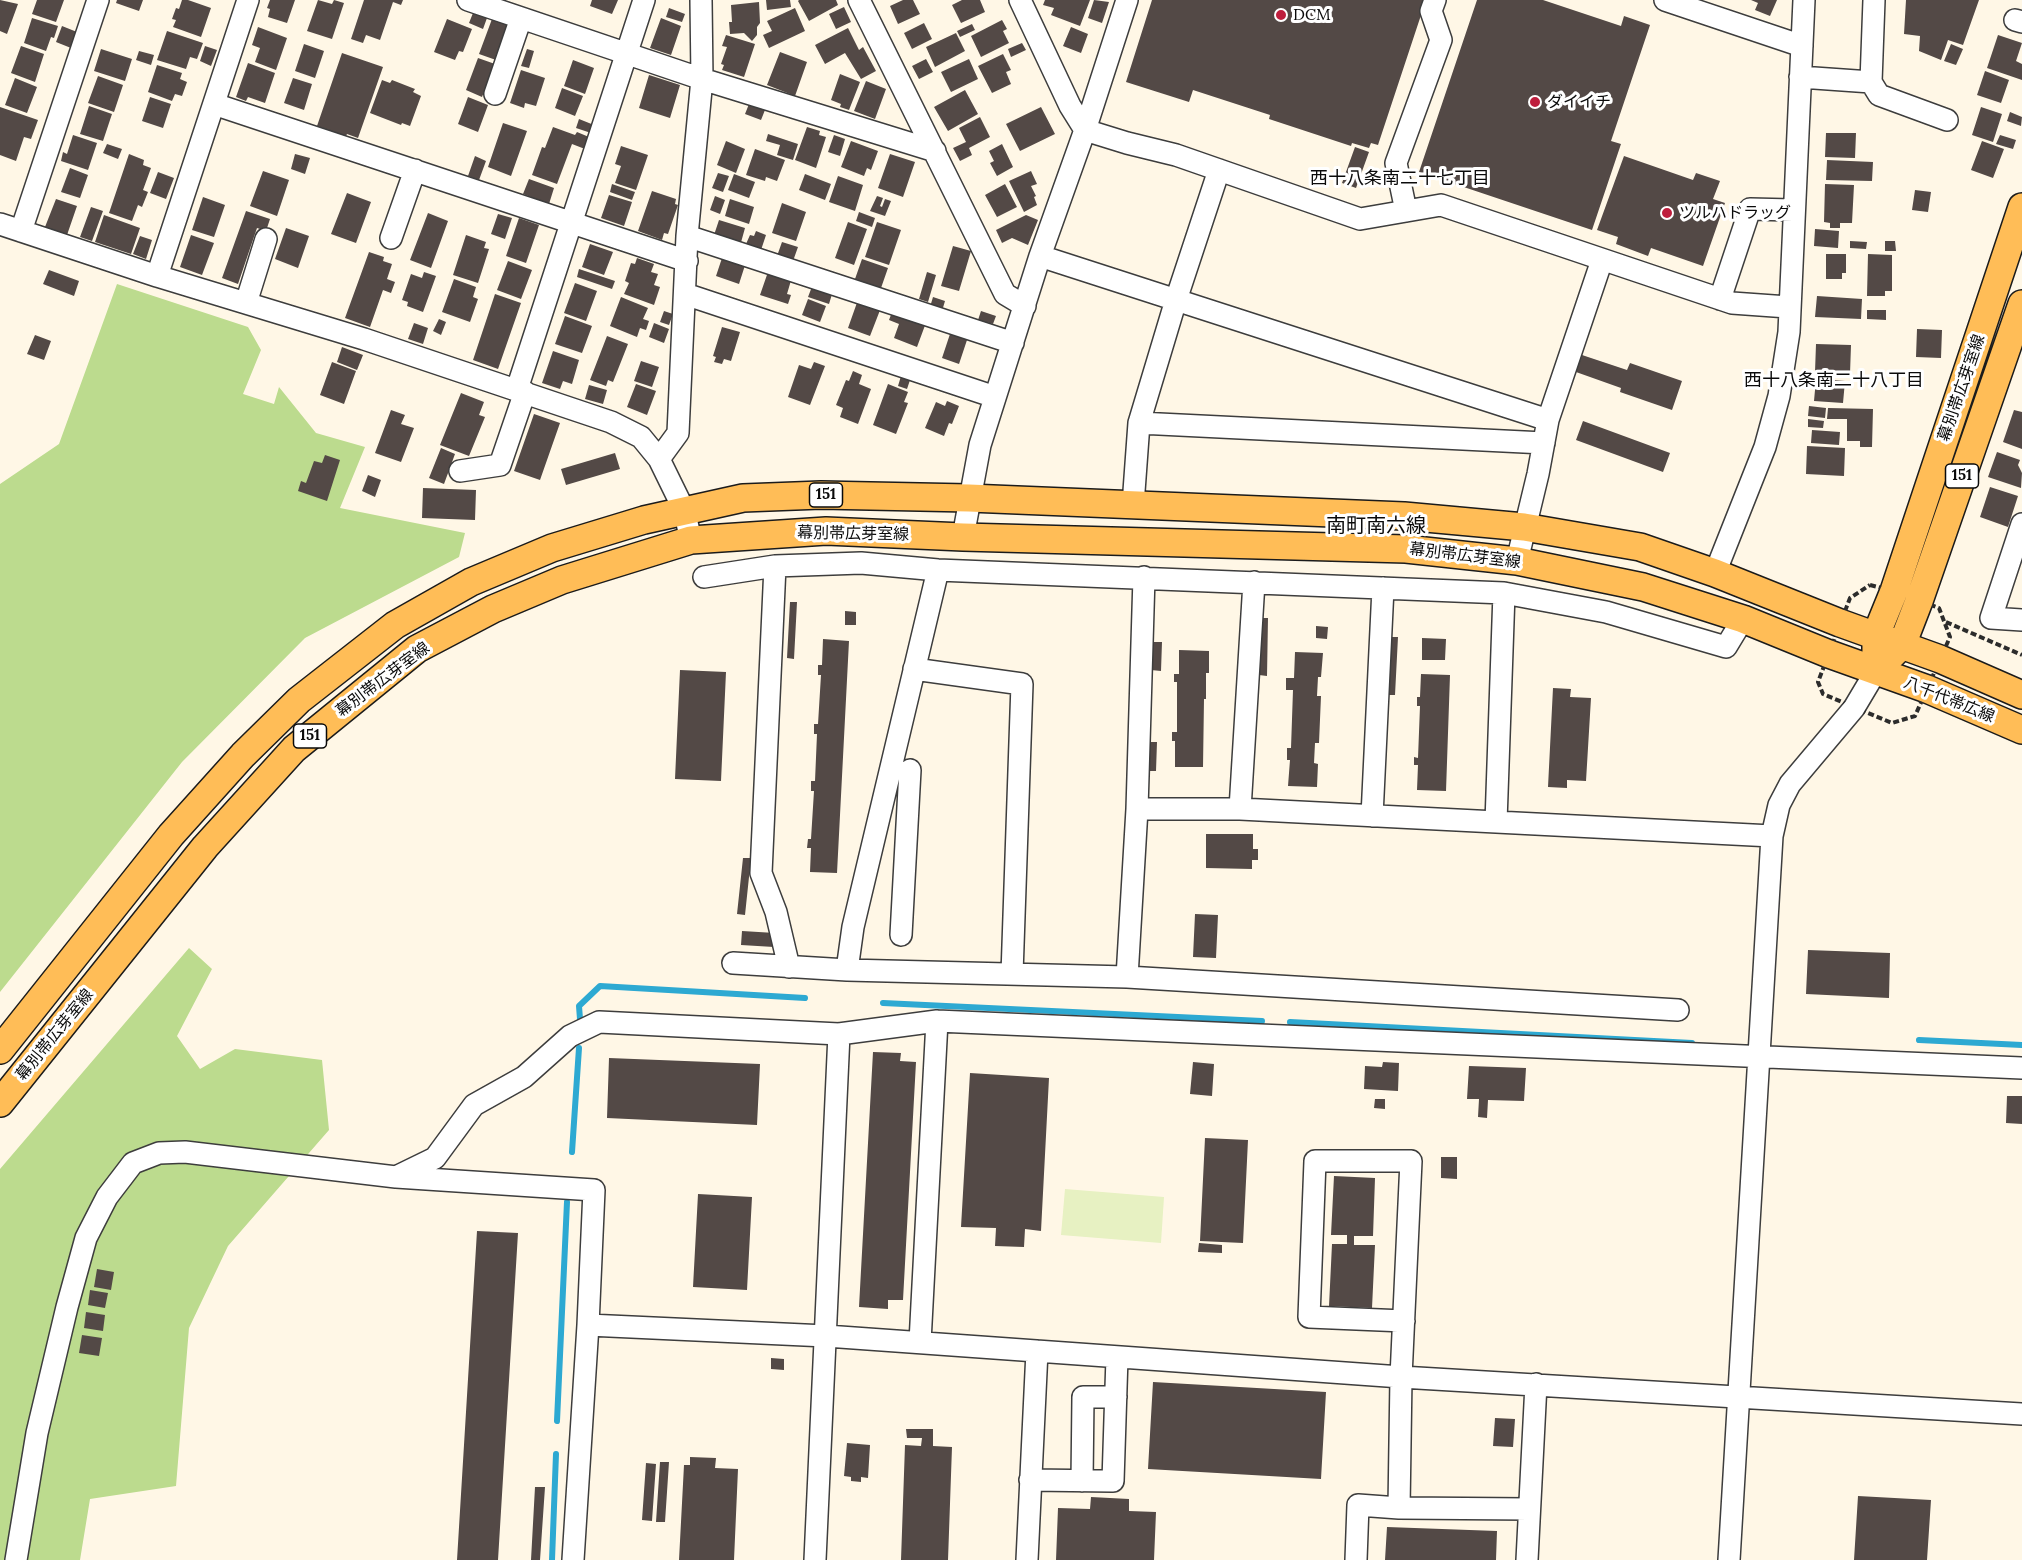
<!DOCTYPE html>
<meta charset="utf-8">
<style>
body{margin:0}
canvas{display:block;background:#fff7e6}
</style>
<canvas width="2022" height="1560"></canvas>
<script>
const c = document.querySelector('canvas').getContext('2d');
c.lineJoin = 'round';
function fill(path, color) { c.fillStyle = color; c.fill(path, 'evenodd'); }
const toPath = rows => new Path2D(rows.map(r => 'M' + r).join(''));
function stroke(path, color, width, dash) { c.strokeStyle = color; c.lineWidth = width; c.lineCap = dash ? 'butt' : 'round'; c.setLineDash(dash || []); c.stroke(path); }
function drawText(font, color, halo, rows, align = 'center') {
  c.font = font + ' Lora,"Noto Sans JP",serif'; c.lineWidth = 6; c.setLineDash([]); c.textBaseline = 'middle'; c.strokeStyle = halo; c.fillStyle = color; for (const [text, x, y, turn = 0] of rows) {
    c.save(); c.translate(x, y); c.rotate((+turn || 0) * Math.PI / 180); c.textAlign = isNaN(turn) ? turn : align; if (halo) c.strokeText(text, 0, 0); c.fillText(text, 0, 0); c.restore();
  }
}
const forest = toPath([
 [117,284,248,327,261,350,243,394,274,404,279,387,316,433,365,447,340,508,465,533,459,557,305,638,182,762,0,992,0,484,59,444],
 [189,948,212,969,177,1036,200,1069,235,1049,322,1060,329,1130,228,1246,189,1328,176,1486,90,1499,80,1560,0,1560,0,1169]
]);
const pitch = toPath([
 [1065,1189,1164,1197,1161,1243,1061,1235]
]);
const stream = toPath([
 [883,1003,1262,1021],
 [580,1019,579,1006,600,986,805,998],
 [1290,1022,1692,1043],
 [1919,1040,2022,1045],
 [572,1152,579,1048],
 [557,1421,567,1202],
 [552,1560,556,1454]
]);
const building = toPath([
 [0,0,18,4,7,34,0,31],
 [37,0,64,0,56,22,32,14],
 [117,0,143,0,139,11,116,3],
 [182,0,188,0,211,8,201,37,173,27,176,20,172,19,176,8,179,9],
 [270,0,295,0,287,23,268,17,270,9,267,8],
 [318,0,332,4,334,0,344,3,332,39,307,31],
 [364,0,403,0,401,5,393,2,380,40,366,35,363,43,351,39],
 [592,0,618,0,612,14,590,6],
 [766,0,790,0,791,7,767,10],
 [799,0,836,0,838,5,809,21,798,1],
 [903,0,913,0,920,14,898,24,890,6],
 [962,0,980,0,985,12,961,23,952,5],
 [1045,0,1090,0,1080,26,1051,15,1054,8,1043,5],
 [1094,0,1109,2,1102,23,1088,18],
 [1152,0,1426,0,1378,145,1371,143,1369,148,1352,143,1351,146,1269,119,1270,115,1193,90,1189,102,1126,82],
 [1477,0,1543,0,1621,26,1624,16,1650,25,1611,141,1621,144,1592,230,1419,172],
 [1751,0,1777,0,1770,16,1755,10,1758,3],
 [1906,0,1979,0,1963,45,1948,40,1941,60,1919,51,1920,36,1904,34],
 [759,2,760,23,757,27,757,35,752,41,744,33,730,34,729,22,732,22,731,5],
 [844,7,851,22,836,29,829,14],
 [669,8,685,14,682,22,666,17],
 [795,8,805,31,769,48,763,35,772,31,767,21],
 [473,13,487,18,483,29,469,23],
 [32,18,58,26,54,38,51,37,46,51,24,43],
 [661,18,681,26,671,55,650,48],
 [447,19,472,29,463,52,459,51,455,60,434,52],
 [492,19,508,24,496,60,479,54],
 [1002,20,1007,29,1003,31,1009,43,981,57,971,36],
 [924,23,932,39,912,49,904,33],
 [972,24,975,30,960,37,957,31],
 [62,26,77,32,71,48,56,42],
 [258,27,287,38,276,70,255,62,260,48,252,45],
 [1071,27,1088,34,1081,53,1063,46],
 [848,28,859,50,863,47,876,71,861,79,845,53,825,64,815,45],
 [167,31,203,43,197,59,190,57,186,69,157,60],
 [956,33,965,51,935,67,926,47],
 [726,35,755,44,744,77,722,70,724,65,721,64,727,47,722,46],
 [1998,35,2022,43,2016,61,2022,64,2022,80,1987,68],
 [1022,43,1026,50,1011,57,1008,49],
 [304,44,324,51,315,78,295,71],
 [1951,44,1963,49,1956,65,1944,61],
 [21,46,44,54,35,82,11,73],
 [205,46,217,50,211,66,200,61],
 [101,49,132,59,125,81,94,71],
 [527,49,534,51,529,68,521,66],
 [139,51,154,55,151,65,136,60],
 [780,52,807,62,795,96,767,85],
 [342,53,383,67,358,138,347,134,346,136,317,126],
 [1003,54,1011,70,1006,72,1011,84,992,93,978,66],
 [478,58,495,64,482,97,466,90],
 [926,59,933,72,919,79,912,66],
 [969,59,978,79,951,92,941,72],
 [573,60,594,68,585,94,564,86],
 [248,63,275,73,265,103,248,97,246,101,236,97],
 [157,65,182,73,180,79,187,82,182,96,175,94,172,101,148,92],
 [521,70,545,78,536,106,525,103,524,108,510,103],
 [1985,71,2009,80,2001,103,1977,95],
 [840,74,860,82,849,110,840,107,841,104,831,100],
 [649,75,680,85,670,118,639,108],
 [98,76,123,85,114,112,88,103],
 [15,78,37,87,27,113,5,105],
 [293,78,312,84,304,110,284,103],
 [382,80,390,83,392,80,415,89,413,92,421,96,410,126,402,123,401,125,370,113],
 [866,81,886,89,875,119,854,111],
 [562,88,583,96,575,116,555,108],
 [965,90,978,114,948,131,934,107],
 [150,97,171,104,163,128,142,121],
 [468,97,488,105,478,132,458,124],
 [749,104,765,110,761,120,745,114],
 [89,106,112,114,103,141,80,134],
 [0,107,38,120,31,139,24,137,16,161,0,155],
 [1041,107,1055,134,1020,151,1006,124],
 [1981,107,2002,114,1993,142,1972,135],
 [2010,112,2022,117,2021,126,2007,121],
 [980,117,990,137,969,148,972,155,960,161,953,148,966,142,959,128],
 [579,119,594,125,591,133,576,128],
 [503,123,527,131,511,176,488,167],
 [553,127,575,135,577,132,589,137,585,149,572,144,557,184,532,175,542,147,545,148],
 [807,127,820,131,819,135,826,137,816,168,795,160],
 [1826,133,1856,133,1855,158,1825,157],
 [768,134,798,144,793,160,777,155,780,145,766,141],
 [73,135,97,143,88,170,61,161,63,152,67,154],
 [834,135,845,139,840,156,828,152],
 [2000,135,2016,140,2013,149,1996,144],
 [726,141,745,149,736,173,717,165],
 [851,141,878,151,871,170,867,168,864,176,841,167],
 [1982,141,2004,149,1993,178,1971,170],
 [107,144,122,149,118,159,103,153],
 [1002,144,1013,167,997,176,990,163,994,161,989,151],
 [621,146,648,155,636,190,615,183,621,166,615,164],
 [1355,147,1369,152,1356,188,1342,183],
 [755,149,785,160,777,181,766,177,765,181,746,175],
 [129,154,144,160,143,165,151,168,143,190,148,192,142,207,138,205,132,221,109,213],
 [295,154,310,158,305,174,291,169],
 [890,154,915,162,903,197,878,188],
 [475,156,486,161,479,180,468,176],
 [1624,156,1693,180,1696,173,1720,181,1713,199,1725,203,1703,266,1651,248,1648,256,1616,244,1618,237,1597,230],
 [1827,160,1873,162,1872,181,1826,180],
 [70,168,88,175,80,198,61,192],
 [263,171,289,180,277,216,250,206],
 [1031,171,1037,184,1031,186,1036,196,1034,197,1037,205,1024,212,1009,181],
 [158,172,174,178,166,199,150,193],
 [718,173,729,176,723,192,712,188],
 [734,174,755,182,749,198,728,190],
 [805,174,831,184,825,200,799,190],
 [838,176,863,185,855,211,829,202],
 [529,179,554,188,549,204,523,194],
 [612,184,635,192,632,200,610,192],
 [1005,184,1017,207,997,217,985,195],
 [1825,184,1854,185,1852,223,1840,223,1840,228,1830,228,1830,223,1824,222],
 [1915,190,1931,192,1928,212,1912,210],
 [652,191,676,199,675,204,678,205,668,234,664,233,662,240,638,231],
 [347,193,371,202,356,243,331,234],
 [609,195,632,202,624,226,601,218],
 [715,196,725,200,720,214,710,210],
 [877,196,883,198,880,206,882,207,885,199,891,201,885,216,870,211],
 [203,197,225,205,214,237,192,230],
 [56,199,77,206,67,235,45,227],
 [730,199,754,207,749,224,725,216],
 [782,203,806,212,796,241,772,233],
 [91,207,103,211,92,241,80,237],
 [246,211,270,219,266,231,257,228,238,284,222,278],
 [859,212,875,218,872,227,856,221],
 [428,213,448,221,431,268,410,260],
 [498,214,512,218,505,239,491,234],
 [104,215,140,228,131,254,95,242],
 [1026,215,1038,220,1028,245,1012,238,1002,243,996,230],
 [519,218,539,225,526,263,506,256],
 [719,220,745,228,740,246,713,238],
 [848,222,867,229,854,265,835,258],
 [877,222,901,230,889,265,865,257],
 [286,228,309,236,298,268,275,259],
 [1815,229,1839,231,1838,248,1814,246],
 [756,231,766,235,761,250,746,244,750,235,754,236],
 [191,235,214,243,202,275,180,267],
 [466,235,486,242,484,248,489,249,478,283,453,275],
 [140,236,152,240,146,259,133,254],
 [1850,241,1867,242,1866,249,1850,248],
 [1885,241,1895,241,1896,251,1885,251],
 [782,242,798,247,793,261,777,256],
 [590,244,613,252,604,275,582,267],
 [953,246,971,251,959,291,941,286],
 [369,252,384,257,383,261,392,264,387,279,395,282,391,293,383,290,370,327,345,318],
 [724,252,747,259,739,284,716,276],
 [1826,254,1846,254,1846,273,1842,273,1842,279,1826,279],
 [1868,254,1892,255,1892,291,1885,291,1885,296,1867,296],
 [637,258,654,264,651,272,658,274,654,285,660,287,654,305,624,294,629,283,625,281,631,263,635,264],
 [862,259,888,268,881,288,855,279],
 [508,261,532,270,521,299,497,290],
 [579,269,615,281,612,289,577,277],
 [769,269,792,277,787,294,791,295,788,304,760,295],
 [49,270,79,281,74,296,43,284],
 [424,272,436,276,423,312,407,306,408,302,402,300,411,274,422,278],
 [927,272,936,275,928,302,919,299],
 [454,279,476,287,473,297,478,299,470,322,442,312],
 [575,283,597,291,586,321,564,313],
 [813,284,833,291,829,304,808,297],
 [495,294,521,303,498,369,473,360],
 [1817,296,1862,299,1861,319,1815,317],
 [621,297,648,308,643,319,649,321,646,330,640,328,637,337,610,326],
 [859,297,882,305,870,336,848,328],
 [933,297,945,301,942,311,930,307],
 [808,299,826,306,820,322,802,315],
 [894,307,927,320,917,347,894,338,899,324,889,320],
 [1867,310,1886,310,1886,320,1867,319],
 [664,311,673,314,669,325,660,322],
 [981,311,996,316,993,324,978,320],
 [565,316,592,326,582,353,555,344],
 [439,319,446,322,441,335,433,331],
 [414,323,428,328,423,344,408,339],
 [654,323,669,329,664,343,649,337],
 [722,327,740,332,731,361,724,359,722,364,714,362,716,357,713,356],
 [952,328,969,334,959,364,942,358],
 [1917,329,1942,330,1941,358,1916,357],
 [35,335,51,341,44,360,27,354],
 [607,336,628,344,613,382,608,380,606,386,590,380],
 [1816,344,1851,345,1850,374,1815,372],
 [342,347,363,355,357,370,337,362],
 [553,351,579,360,572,384,563,381,560,389,542,383],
 [1582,355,1627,370,1630,363,1682,381,1672,410,1620,392,1621,388,1576,372],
 [641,361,659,367,652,387,634,381],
 [332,362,356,371,344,404,320,395],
 [814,362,825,366,810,405,788,397,799,365,811,369],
 [853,371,862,375,859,384,871,389,858,424,840,417,843,408,836,405,846,380,849,381],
 [901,376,910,380,907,389,898,386],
 [1816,379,1845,381,1843,403,1814,401],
 [636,384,656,391,647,415,627,407],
 [888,384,908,392,904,402,908,403,896,434,873,425],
 [589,385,607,390,603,404,585,399],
 [461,393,484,402,479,415,485,417,469,456,440,445],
 [947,401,959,406,952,424,949,423,944,436,925,428,936,402,945,406],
 [1809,406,1826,408,1825,418,1808,416],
 [1828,408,1873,409,1872,447,1860,447,1860,441,1847,441,1847,419,1827,419],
 [391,410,405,415,401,424,414,428,401,462,375,453],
 [2014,410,2022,412,2022,449,2003,442],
 [534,414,560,423,540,480,514,471],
 [1808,419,1824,421,1823,428,1808,427],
 [1583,421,1670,453,1663,472,1576,440],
 [1812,430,1840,432,1839,445,1811,443],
 [1807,446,1845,448,1844,476,1806,474],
 [441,448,455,454,444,484,429,478],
 [1997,452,2020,460,2018,465,2022,473,2021,488,1988,477],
 [615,453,620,469,566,485,561,469],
 [325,455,340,460,327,501,298,491,301,481,306,483,314,461,322,463],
 [368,475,381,480,375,497,362,491],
 [1990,487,2018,496,2008,527,1980,517],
 [423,488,476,490,475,520,422,518],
 [790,602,797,602,794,659,787,658],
 [845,611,856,612,856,625,845,625],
 [1261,618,1268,618,1267,676,1259,675],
 [1316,626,1328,627,1327,639,1316,638],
 [1391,637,1398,637,1395,695,1388,695],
 [1422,638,1446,639,1445,660,1422,660],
 [823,639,849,641,837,873,810,872,811,848,807,848,808,839,811,839,814,791,811,791,811,781,815,781,817,734,814,734,814,724,818,724,821,675,818,675,818,665,822,665],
 [1152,642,1162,642,1161,671,1151,670],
 [1179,650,1209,651,1209,673,1206,673,1206,699,1204,699,1203,767,1175,767,1175,741,1172,741,1172,732,1177,732,1177,682,1174,682,1174,674,1179,674],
 [1295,652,1323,653,1321,677,1318,677,1317,696,1321,696,1319,743,1315,743,1314,763,1318,764,1317,787,1288,786,1290,760,1287,760,1287,748,1291,748,1293,690,1286,690,1286,678,1294,678],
 [680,670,726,672,721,781,675,779],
 [1421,674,1450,675,1446,791,1417,790,1418,765,1414,765,1414,757,1418,758,1420,706,1417,706,1417,697,1420,697],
 [1553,688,1571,689,1570,697,1591,698,1586,781,1567,780,1567,788,1548,787],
 [1148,742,1157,742,1156,771,1147,771],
 [1206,834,1253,834,1253,849,1258,849,1258,860,1252,860,1252,869,1206,868],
 [743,858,751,858,745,915,737,914],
 [1195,914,1218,915,1216,958,1193,957],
 [742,931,775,933,774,947,741,945],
 [1808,950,1890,953,1889,998,1806,994],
 [873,1052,901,1053,900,1061,916,1062,903,1300,888,1300,888,1309,859,1307],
 [609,1058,760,1064,757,1125,607,1118],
 [1193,1062,1214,1064,1212,1096,1190,1094],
 [1383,1062,1399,1063,1398,1091,1364,1089,1365,1066,1382,1067],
 [1469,1066,1526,1068,1524,1101,1488,1100,1487,1118,1478,1117,1479,1099,1467,1099],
 [970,1073,1049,1078,1041,1231,1025,1229,1024,1247,995,1246,996,1228,961,1227],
 [2007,1096,2022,1096,2022,1124,2006,1123],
 [1375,1099,1385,1099,1385,1109,1374,1108],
 [1205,1138,1248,1140,1243,1243,1200,1241],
 [1441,1157,1457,1157,1457,1179,1441,1178],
 [1334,1176,1375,1178,1373,1236,1354,1236,1354,1245,1375,1245,1372,1308,1329,1306,1332,1244,1347,1244,1347,1235,1331,1235],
 [698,1194,752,1197,747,1290,693,1287],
 [477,1231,518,1233,498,1560,457,1560],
 [1199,1243,1222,1245,1222,1253,1198,1252],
 [97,1269,114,1272,111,1290,94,1287],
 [90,1290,108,1293,105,1308,88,1305],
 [86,1312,105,1315,103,1331,84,1328],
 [82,1335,102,1338,99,1356,79,1353],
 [771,1358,784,1359,784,1370,771,1369],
 [1153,1382,1326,1392,1321,1479,1148,1469],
 [1495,1418,1515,1419,1513,1447,1493,1446],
 [906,1429,933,1429,933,1446,952,1447,948,1560,901,1560,905,1445,921,1446,922,1438,907,1438],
 [847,1443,870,1445,868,1478,861,1477,861,1482,851,1481,851,1477,844,1476],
 [690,1457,716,1458,715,1468,738,1469,734,1560,679,1560,684,1465,690,1465],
 [660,1462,669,1462,665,1522,656,1522],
 [646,1463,656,1464,652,1521,642,1520],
 [535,1487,545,1487,540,1560,531,1560],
 [1858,1496,1931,1500,1927,1560,1854,1560],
 [1091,1497,1129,1499,1129,1511,1156,1512,1154,1560,1056,1560,1058,1508,1090,1509],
 [1387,1527,1497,1531,1496,1560,1385,1560]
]);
const path = toPath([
 [1870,585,1894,591,1939,608,1950,637,1915,716,1892,723,1823,694,1818,682,1850,598,1870,585],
 [1946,622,2022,655]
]);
const minor = toPath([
 [468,0,702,79,935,151],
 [859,0,1005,294,1025,306],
 [1020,0,1070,106,1085,130,1127,143,1176,155,1360,219,1441,205,1732,303,1788,307],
 [1665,0,1802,46],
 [2015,20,2022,22],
 [1800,77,1871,82,1874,0],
 [1871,82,1879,95,1947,120],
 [495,94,521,18],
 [214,104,687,261],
 [1406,211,1396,163,1441,40,1431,11,1435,0],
 [0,224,157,276,364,339,611,422,641,437,659,459,684,510,691,540],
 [21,231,98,0],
 [687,236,1013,343],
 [391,238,415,170],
 [1040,256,1548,420],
 [157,276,248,0],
 [685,294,995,397],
 [1720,299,1750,209,1793,210],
 [246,303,266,239],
 [517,389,644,0],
 [1139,423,1544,443],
 [659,459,678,433,687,236,702,79,701,0],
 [460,471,500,465,525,392],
 [1133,505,1139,423,1176,300,1219,170],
 [2022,524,1991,618,2022,620],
 [963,537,980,445,1040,256,1085,130,1127,0],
 [1517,561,1538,474,1548,420,1602,260],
 [775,566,761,873,776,912,789,967],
 [1715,573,1765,447,1779,396,1789,332,1804,0],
 [704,577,775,566,861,563,938,570,1504,593,1606,612,1726,647,1743,619],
 [914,669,1022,684,1012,974],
 [1137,809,1240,809,1772,836],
 [1240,809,1254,582],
 [1372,816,1383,588],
 [1496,822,1504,593],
 [901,935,910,770],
 [733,963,847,970,1127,977,1678,1010],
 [847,970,853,927,938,570],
 [1127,977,1137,809,1144,577],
 [396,1177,435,1158,474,1105,524,1077,570,1036,599,1022,839,1034,937,1021,2022,1068],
 [588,1325,826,1336,1401,1377,2022,1414],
 [920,1342,937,1021],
 [1030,1480,1113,1481,1117,1357],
 [1082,1481,1083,1397,1116,1397],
 [1399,1508,1401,1377,1411,1161,1315,1161,1309,1317,1404,1321],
 [16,1560,37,1433,67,1307,86,1238,107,1197,133,1163,159,1153,185,1152,396,1177,594,1190,588,1325,573,1560],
 [815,1560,839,1034],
 [1027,1560,1037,1351],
 [1356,1560,1358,1505,1399,1508,1529,1509],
 [1527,1560,1536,1384],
 [1729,1560,1772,836,1779,805,1790,784,1854,708,1876,671]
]);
const major = toPath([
 [1876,651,1876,635,1894,591,2022,207],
 [1890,657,1902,645,1919,601,2022,304],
 [0,1050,171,835,243,755,299,700,395,625,471,582,552,548,644,520,743,498,821,495,969,498,1404,516,1524,527,1640,547,1715,573,1840,623,1940,659,2022,695],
 [0,1103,205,847,294,749,417,649,493,609,562,580,691,540,826,531,963,537,1406,549,1517,561,1643,587,1743,619,1829,654,1927,689,2022,730]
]);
const markers = [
 [1281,15,6,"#be1e3d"],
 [1535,102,6,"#be1e3d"],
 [1667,213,6,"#be1e3d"]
];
const shields = [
 [1962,476,33],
 [826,495,33],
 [310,736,33]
];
const shieldNames = [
 ["151",1962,476],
 ["151",826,495],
 ["151",310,736]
];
const poiNames = [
 ["DCM",1293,15],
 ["ダイイチ",1547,102],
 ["ツルハドラッグ",1679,213]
];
const streetNames = [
 ["幕別帯広芽室線",1962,388,-71],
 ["幕別帯広芽室線",853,534,1],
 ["幕別帯広芽室線",1465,556,7],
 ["幕別帯広芽室線",383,680,-37],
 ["八千代帯広線",1949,700,22],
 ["幕別帯広芽室線",55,1035,-51]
];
const neighbourhoodNames = [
 ["西十八条南二十七丁目",1400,179],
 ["西十八条南二十八丁目",1834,381]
];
const quarterNames = [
 ["南町南六線",1376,526]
];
fill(forest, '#bcdb8e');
fill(pitch, '#e7f1c2');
stroke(stream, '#2da9d2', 6);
fill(building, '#534946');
stroke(minor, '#3d3d3d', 24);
stroke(major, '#1b1b1b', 30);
stroke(path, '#2c2c2c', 4, [6, 3]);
stroke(minor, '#fff', 21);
stroke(major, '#ffbd57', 27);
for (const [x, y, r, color] of markers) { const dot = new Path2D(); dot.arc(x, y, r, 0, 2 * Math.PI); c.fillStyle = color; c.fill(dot); stroke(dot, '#fff', 2); }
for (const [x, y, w] of shields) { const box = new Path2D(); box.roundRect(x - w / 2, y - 12, w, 24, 4.5); c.fillStyle = '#fff'; c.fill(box); stroke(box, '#0a0a0a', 1.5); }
drawText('bold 15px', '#0a0a0a', null, shieldNames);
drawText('16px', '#0a0a0a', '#fff', poiNames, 'left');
drawText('16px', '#0a0a0a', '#fff', streetNames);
drawText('18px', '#0a0a0a', '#fff', neighbourhoodNames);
drawText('20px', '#0a0a0a', '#fff', quarterNames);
</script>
